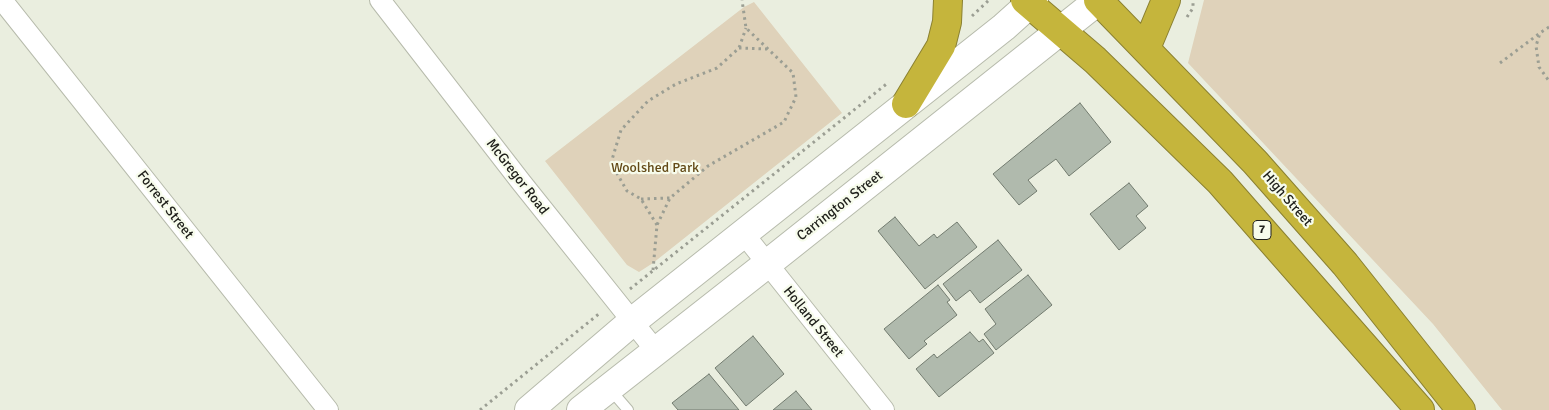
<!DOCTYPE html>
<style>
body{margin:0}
canvas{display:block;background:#eaeedf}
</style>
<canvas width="1549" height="410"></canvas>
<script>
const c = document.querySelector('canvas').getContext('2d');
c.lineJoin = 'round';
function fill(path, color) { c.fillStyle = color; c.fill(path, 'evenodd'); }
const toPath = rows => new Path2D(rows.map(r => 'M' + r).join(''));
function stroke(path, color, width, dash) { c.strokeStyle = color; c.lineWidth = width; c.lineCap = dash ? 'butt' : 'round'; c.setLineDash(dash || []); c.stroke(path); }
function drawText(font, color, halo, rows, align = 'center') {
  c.font = font + ' Signika,sans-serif'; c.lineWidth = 4.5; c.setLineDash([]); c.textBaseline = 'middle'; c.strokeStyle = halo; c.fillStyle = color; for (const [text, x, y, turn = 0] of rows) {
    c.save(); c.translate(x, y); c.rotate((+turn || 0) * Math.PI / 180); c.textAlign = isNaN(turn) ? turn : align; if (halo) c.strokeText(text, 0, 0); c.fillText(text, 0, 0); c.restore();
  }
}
const green = toPath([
 [1204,0,1549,0,1549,410,1502,410,1433,324,1188,63],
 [754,2,842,113,653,263,639,272,627,265,545,161,744,7]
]);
const building = toPath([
 [1080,103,1111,142,1069,176,1056,159,1028,180,1037,191,1019,205,993,174,1080,103],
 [1129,183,1148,206,1136,216,1146,228,1119,250,1090,214,1129,183],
 [895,217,919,246,934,234,937,238,957,222,977,247,925,289,878,231,895,217],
 [998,240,1022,270,980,303,970,290,956,301,943,284,998,240],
 [1028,275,1052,305,996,350,984,334,996,324,985,309,1028,275],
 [938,285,950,300,947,302,957,315,924,341,927,344,909,359,884,329,938,285],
 [970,332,979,342,983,339,994,353,939,397,916,369,934,354,937,358,970,332],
 [753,336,784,374,746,406,715,368,753,336],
 [709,374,739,410,678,410,672,403,709,374],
 [796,391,812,410,773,410,796,391]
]);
const path = toPath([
 [972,16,989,0],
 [1187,17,1193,8,1193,0],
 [1549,27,1540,33,1536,46,1539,67,1549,81],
 [739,48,767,49],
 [1500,63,1540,33],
 [641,199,670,198],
 [657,225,641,199,627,191,611,163,621,130,648,101,676,84,717,68,739,48,746,28],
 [653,270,657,225,670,198,708,166,784,122,796,97,793,73,746,28,742,0],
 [630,289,889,82],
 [480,410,600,313]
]);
const lane = toPath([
 [609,388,628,410]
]);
const street = toPath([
 [2,0,328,410],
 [380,0,521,182,656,351],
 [743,233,884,410]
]);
const secondary = toPath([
 [529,410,633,321,1004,27,1034,0],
 [581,410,767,264,1099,0]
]);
const highway = toPath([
 [1025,0,1095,60,1220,182,1420,410],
 [1098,0,1255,162,1345,264,1461,410],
 [1146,48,1166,0],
 [906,104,941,46,947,22,948,0]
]);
const shields = [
 [1262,230,18]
];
const shieldNames = [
 ["7",1262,230]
];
const parkNames = [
 ["Woolshed Park",655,168]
];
const streetNames = [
 ["McGregor Road",517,177,52],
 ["High Street",1287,199,49],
 ["Forrest Street",165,205,52],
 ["Carrington Street",840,206,-38],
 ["Holland Street",813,322,51]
];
fill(green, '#dfd2ba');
fill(building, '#b0baad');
stroke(building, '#727b6f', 1);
stroke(lane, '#b7bbac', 12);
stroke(street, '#b7bbac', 22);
stroke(secondary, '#b7bbac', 30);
stroke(highway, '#8b8131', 30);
stroke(path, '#9b9e93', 3, [2.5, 4]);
stroke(lane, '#fff', 10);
stroke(street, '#fff', 20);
stroke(secondary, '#fff', 28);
stroke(highway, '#c5b53c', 28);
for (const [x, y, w] of shields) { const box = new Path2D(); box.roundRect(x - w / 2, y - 9.5, w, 19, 4); c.fillStyle = '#f7fcec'; c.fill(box); stroke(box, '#20211c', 1); }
drawText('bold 12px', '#20211c', null, shieldNames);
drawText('14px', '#634a17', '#f7fcec', parkNames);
drawText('14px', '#20211c', '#f7fcec', streetNames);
</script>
